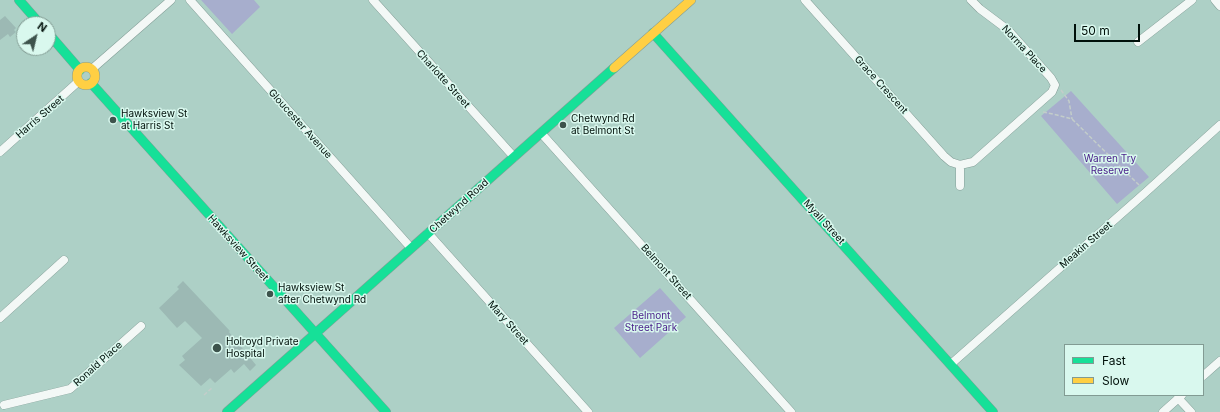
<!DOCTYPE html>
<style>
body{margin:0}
#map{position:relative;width:1220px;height:412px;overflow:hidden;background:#add0c6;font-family:Inter,sans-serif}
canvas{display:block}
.legend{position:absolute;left:1064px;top:344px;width:140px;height:52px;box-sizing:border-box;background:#d9f8ee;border:1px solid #829b93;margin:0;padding:5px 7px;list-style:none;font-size:12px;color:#00100a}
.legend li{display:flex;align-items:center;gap:8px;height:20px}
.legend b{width:20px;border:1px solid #829b93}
.north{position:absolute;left:16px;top:16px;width:40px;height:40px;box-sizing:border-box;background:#d9f8ee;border:1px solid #829b93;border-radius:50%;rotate:35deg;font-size:11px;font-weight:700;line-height:16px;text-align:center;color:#00100a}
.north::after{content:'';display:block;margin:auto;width:14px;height:18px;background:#3d534c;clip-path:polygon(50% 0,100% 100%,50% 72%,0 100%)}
.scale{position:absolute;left:1074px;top:24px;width:66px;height:18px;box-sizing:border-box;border:2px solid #00100a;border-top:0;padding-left:5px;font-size:12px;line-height:14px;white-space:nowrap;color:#00100a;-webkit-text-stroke:3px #d9f8ee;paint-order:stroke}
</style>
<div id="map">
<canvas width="1220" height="412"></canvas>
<ul class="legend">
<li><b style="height:5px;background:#16e098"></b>Fast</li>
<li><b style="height:5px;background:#ffcf43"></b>Slow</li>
</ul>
<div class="north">N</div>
<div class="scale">50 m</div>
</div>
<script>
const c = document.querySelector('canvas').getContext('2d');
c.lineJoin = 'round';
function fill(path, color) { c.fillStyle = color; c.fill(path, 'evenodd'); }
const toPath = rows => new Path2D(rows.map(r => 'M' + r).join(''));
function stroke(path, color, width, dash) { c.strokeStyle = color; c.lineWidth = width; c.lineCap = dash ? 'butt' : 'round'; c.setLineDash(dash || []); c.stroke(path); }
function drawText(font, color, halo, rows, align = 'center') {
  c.font = font + ' Inter,sans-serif'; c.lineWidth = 3; c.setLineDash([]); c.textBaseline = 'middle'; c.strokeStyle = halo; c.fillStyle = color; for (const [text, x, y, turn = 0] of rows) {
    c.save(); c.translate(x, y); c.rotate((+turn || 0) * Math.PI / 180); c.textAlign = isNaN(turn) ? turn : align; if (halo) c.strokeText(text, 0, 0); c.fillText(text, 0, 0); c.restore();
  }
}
const green = toPath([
 [201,0,254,0,260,7,232,34],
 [1071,91,1149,177,1117,204,1041,116],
 [660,288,686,317,640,358,614,328]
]);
const building = toPath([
 [5,16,16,28,14,30,16,32,10,37,8,34,0,40,0,20],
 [183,281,230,331,229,332,256,365,250,371,244,364,234,373,231,369,215,383,210,378,201,386,179,365,185,360,182,356,202,338,185,321,177,328,159,308,179,289,177,287]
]);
const path = toPath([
 [1061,90,1069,101,1072,119],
 [1043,112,1057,115,1072,119,1140,186],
 [204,395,213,387]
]);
const street = toPath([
 [190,0,411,248],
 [373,0,514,157],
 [805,0,944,156,951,162,960,165,973,162,1052,92,1055,85,1051,78,1008,30,980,9,971,0],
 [1215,0,1220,6],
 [1138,42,1192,0],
 [92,69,171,0],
 [541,133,791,412],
 [0,152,79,81],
 [960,186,960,165],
 [428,233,588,412],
 [0,318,64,260],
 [951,364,1146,192,1220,125],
 [1203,376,1220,361],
 [1178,398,1191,412],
 [4,405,70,389,141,326],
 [1163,412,1182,395]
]);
const fast = toPath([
 [19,0,40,24],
 [48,33,80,70],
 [653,33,993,412],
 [91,83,386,412],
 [227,412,614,68]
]);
const slow = toPath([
 '77 76a9 9 0 1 1 18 0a9 9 0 1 1-18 0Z',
 [614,68,691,0]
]);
const markers = [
 [113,120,4,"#3d534c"],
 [563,125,4,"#3d534c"],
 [270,294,4,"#3d534c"],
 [217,348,5,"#3d534c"]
];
const streetNames = [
 ["Norma Place",1024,49,47],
 ["Charlotte Street",443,79,48],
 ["Grace Crescent",881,85,48],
 ["Harris Street",40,117,-41],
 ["Gloucester Avenue",300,124,48],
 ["Chetwynd Road",459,206,-42],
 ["Myall Street",824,222,48],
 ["Meakin Street",1086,245,-41],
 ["Hawksview Street",238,248,48],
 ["Belmont Street",666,272,48],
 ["Mary Street",508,323,48],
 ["Ronald Place",98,364,-42]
];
const poiNames = [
 ["Hawksview St",121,114],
 ["at Harris St",121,126],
 ["Chetwynd Rd",571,119],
 ["at Belmont St",571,131],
 ["Hawksview St",278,288],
 ["after Chetwynd Rd",278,300],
 ["Holroyd Private",226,342],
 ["Hospital",226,354]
];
const parkNames = [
 ["Warren Try",1110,159],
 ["Reserve",1110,171],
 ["Belmont",651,316],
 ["Street Park",651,328]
];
fill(green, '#a7aecd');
fill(building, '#9cb9b4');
stroke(street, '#839e97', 9);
stroke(fast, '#839e97', 10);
stroke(slow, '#839e97', 10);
stroke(path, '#c3cdca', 1.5, [4, 2]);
stroke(street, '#f3f8f6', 8);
stroke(fast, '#16e098', 9);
stroke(slow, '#ffcf43', 9);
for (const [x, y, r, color] of markers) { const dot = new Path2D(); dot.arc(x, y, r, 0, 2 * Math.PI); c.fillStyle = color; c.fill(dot); stroke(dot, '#d9f8ee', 1.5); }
drawText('10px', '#00100a', '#d9f8ee', streetNames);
drawText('10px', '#00100a', '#d9f8ee', poiNames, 'left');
drawText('10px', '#471a88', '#d9f8ee', parkNames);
</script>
